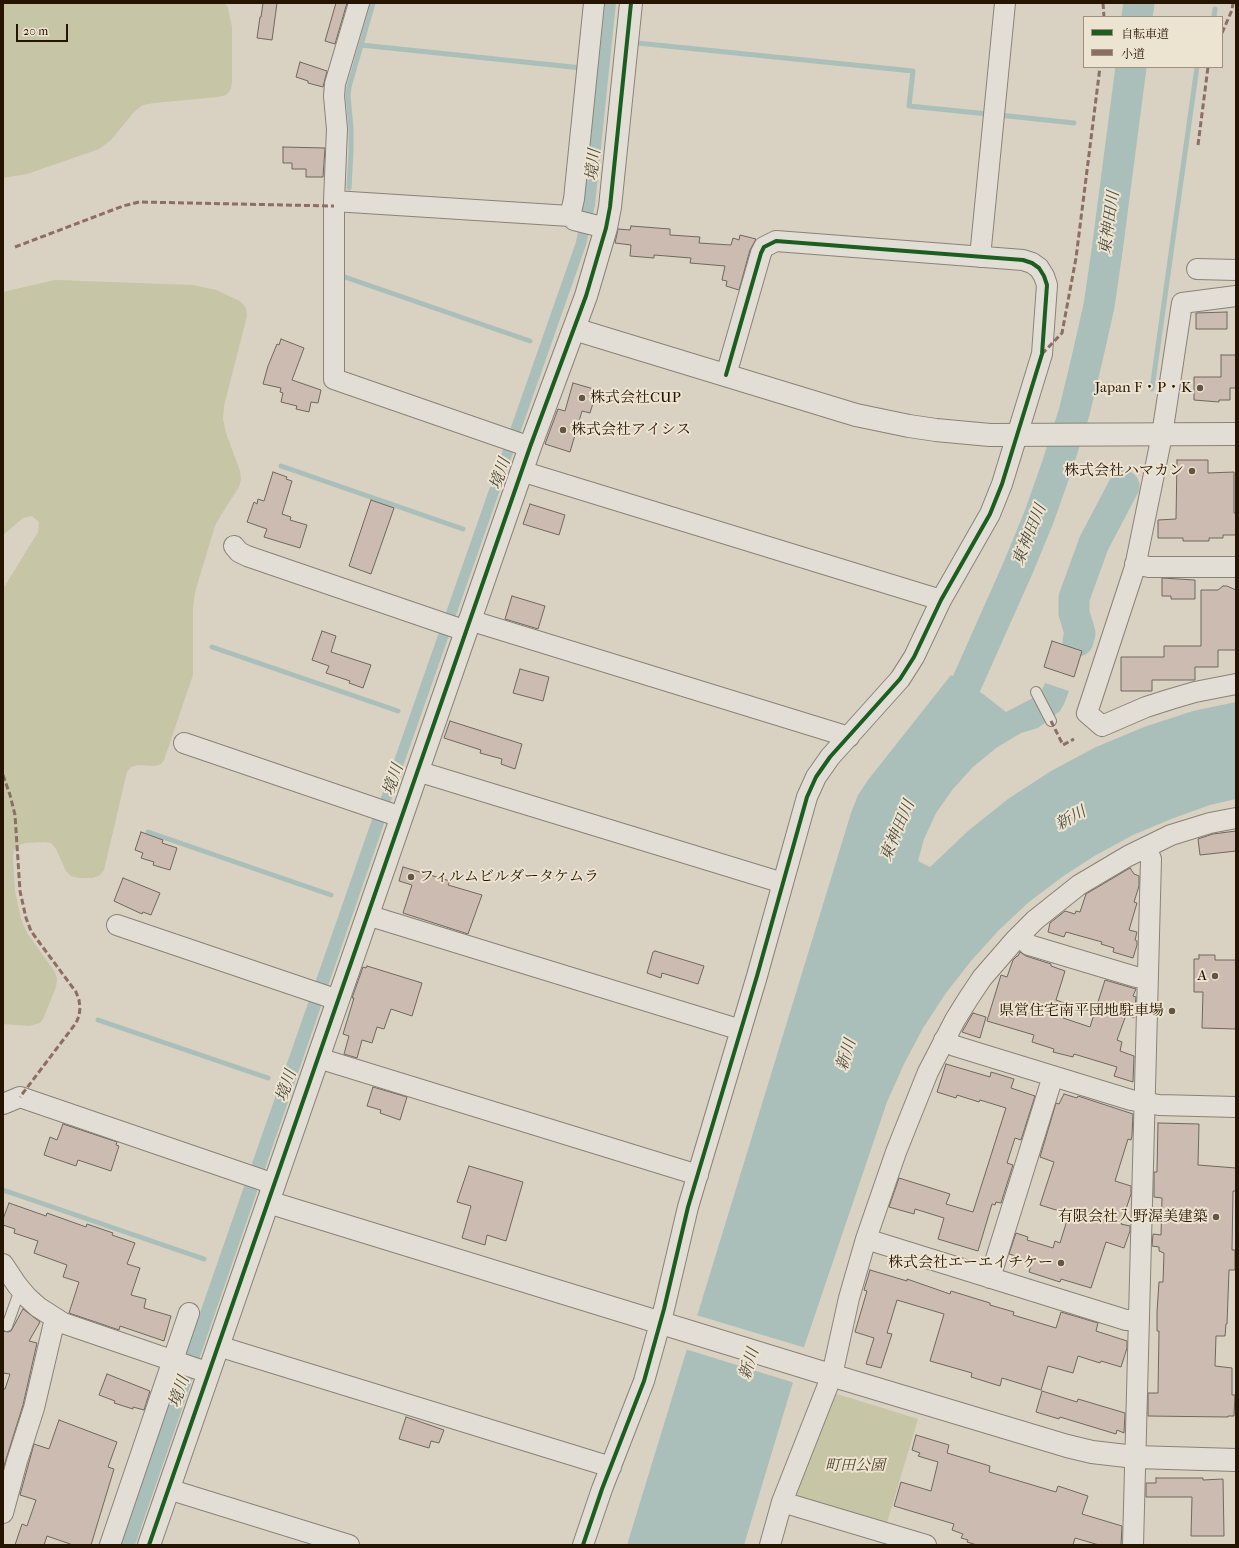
<!DOCTYPE html>
<meta charset="utf-8">
<style>
body{margin:0}
#map{position:relative;width:1239px;height:1548px;overflow:hidden;background:#d9d1c2;font-family:"IM FELL French Canon","Noto Serif JP",serif}
canvas{display:block}
.frame{position:absolute;inset:0;border:4px solid #251400;pointer-events:none}
.legend{position:absolute;left:1083px;top:16px;width:140px;height:52px;box-sizing:border-box;background:#ede3d1;border:1px solid #9d907d;margin:0;padding:5px 7px;list-style:none;font-size:12px;color:#251400}
.legend li{display:flex;align-items:center;gap:8px;height:20px}
.legend b{width:20px;border:1px solid #9d907d}
.scale{position:absolute;left:16px;top:24px;width:52px;height:18px;box-sizing:border-box;border:2px solid #251400;border-top:0;padding-left:5px;font-size:12px;line-height:14px;white-space:nowrap;color:#251400;-webkit-text-stroke:3px #ede3d1;paint-order:stroke}
</style>
<div id="map">
<canvas width="1239" height="1548"></canvas>
<div class="frame"></div>
<ul class="legend">
<li><b style="height:5px;background:#1b5e20"></b>自転車道</li>
<li><b style="height:5px;background:#8d6e63"></b>小道</li>
</ul>
<div class="scale">20 m</div>
</div>
<script>
const c = document.querySelector('canvas').getContext('2d');
c.lineJoin = 'round';
function fill(path, color) { c.fillStyle = color; c.fill(path, 'evenodd'); }
const toPath = rows => new Path2D(rows.map(r => 'M' + r).join(''));
function stroke(path, color, width, dash) { c.strokeStyle = color; c.lineWidth = width; c.lineCap = dash ? 'butt' : 'round'; c.setLineDash(dash || []); c.stroke(path); }
function drawText(font, color, halo, rows, align = 'center') {
  c.font = font + ' "IM FELL French Canon","Noto Serif JP",serif'; c.lineWidth = 4; c.setLineDash([]); c.textBaseline = 'middle'; c.strokeStyle = halo; c.fillStyle = color; for (const [text, x, y, turn = 0] of rows) {
    c.save(); c.translate(x, y); c.rotate((+turn || 0) * Math.PI / 180); c.textAlign = isNaN(turn) ? turn : align; if (halo) c.strokeText(text, 0, 0); c.fillText(text, 0, 0); c.restore();
  }
}
const green = toPath([
 [3,3,225,3,228,8,232,27,232,82,231,89,226,95,218,97,154,103,143,105,134,112,111,140,99,149,27,174,3,178],
 [55,280,193,285,216,290,240,301,246,308,247,316,224,406,223,419,226,433,240,471,241,479,239,487,221,515,215,526,195,592,193,608,193,675,164,760,161,764,155,766,138,765,131,767,127,772,104,870,100,875,93,878,79,878,71,876,66,871,56,849,51,843,44,842,25,843,19,845,14,850,13,857,15,891,21,919,27,933,55,972,57,979,56,987,43,1019,40,1023,29,1026,3,1024,3,589,38,532,39,522,32,516,23,518,3,535,3,292],
 [837,1394,918,1419,886,1526,799,1500,794,1490,831,1397]
]);
const water = toPath([
 [605,3,616,3,595,205,586,245,388,809,387,815,135,1545,119,1545,375,811,378,806,576,242,584,203],
 [951,675,983,694,1006,712,1033,698,1042,690,1045,683,1069,691,1064,704,1060,711,1038,728,1021,733,996,748,973,767,953,789,936,813,924,839,918,861,930,867,968,831,1008,799,1051,771,1096,747,1144,727,1193,711,1236,702,1236,799,1210,805,1171,819,1133,835,1096,855,1062,877,1029,902,999,930,971,961,946,993,923,1028,904,1064,887,1102,800,1359,744,1545,627,1545,851,813,858,795,868,780]
]);
const pier = toPath([
 [696,1315,806,1348,795,1383,685,1349]
]);
const stream = toPath([
 [1214,17,1215,9],
 [637,43,913,71,909,106,988,114],
 [361,45,582,68],
 [999,115,1074,123],
 [349,188,351,150,351,128,348,96,349,87,373,3],
 [339,275,530,341],
 [1152,389,1197,67],
 [281,466,463,529],
 [212,647,398,711],
 [148,832,331,895],
 [98,1020,268,1078],
 [3,1190,204,1259]
]);
const river = toPath([
 [1137,17,1139,3],
 [1078,641,1080,633,1074,613,1074,598,1094,543,1124,486],
 [949,723,1018,568,1039,517,1057,466,1074,413,1087,359,1099,306,1107,251,1131,67]
]);
const building = toPath([
 [263,3,277,3,272,40,257,38,260,17,261,17,263,3],
 [336,3,347,3,335,44,325,41,336,3],
 [300,62,327,71,323,87,308,83,308,81,296,77,300,62],
 [283,147,325,148,323,177,306,177,306,169,292,169,292,163,283,163,283,147],
 [631,226,670,229,670,235,700,237,699,243,731,245,733,238,739,240,740,235,756,239,750,250,739,290,726,286,727,281,722,280,725,266,690,263,691,258,654,255,654,258,630,256,631,245,615,243,618,229,630,230,631,226],
 [1227,312,1227,329,1196,329,1196,313,1227,312],
 [281,339,304,348,292,380,321,390,318,403,311,402,309,412,296,409,297,406,281,402,283,393,280,392,281,388,263,384,268,366,277,344,279,345,281,339],
 [1221,355,1236,355,1236,388,1230,388,1230,400,1219,400,1219,402,1194,400,1194,377,1221,377,1221,355],
 [573,383,597,390,590,413,582,411,570,452,545,444,558,409,565,411,573,383],
 [1177,460,1208,460,1208,473,1234,472,1234,513,1236,513,1236,535,1223,535,1223,538,1209,538,1209,541,1183,541,1183,538,1158,538,1158,520,1176,519,1177,460],
 [273,472,287,477,286,479,292,481,282,514,291,517,290,520,307,525,300,548,264,537,267,529,247,522,254,502,257,504,258,499,264,501,273,472],
 [371,500,394,508,371,574,349,566,371,500],
 [530,504,565,515,559,535,523,524,530,504],
 [1162,578,1195,580,1195,599,1171,599,1171,596,1162,596,1162,578],
 [1223,586,1227,586,1236,590,1236,650,1218,650,1218,667,1195,667,1195,680,1152,680,1152,691,1121,691,1121,657,1164,657,1164,646,1201,646,1201,590,1218,590,1223,586],
 [512,596,545,606,538,629,505,619,512,596],
 [322,631,336,636,331,652,371,665,363,688,349,683,350,681,326,673,329,666,312,660,322,631],
 [1052,641,1082,651,1074,677,1044,667,1052,641],
 [520,669,549,677,543,701,513,693,520,669],
 [450,721,522,744,515,769,501,764,502,759,480,753,481,750,444,738,450,721],
 [1236,831,1236,851,1200,855,1198,839,1213,834,1236,831],
 [141,832,163,840,162,843,177,848,170,870,153,865,154,862,141,858,143,853,135,850,141,832],
 [403,867,450,881,448,885,482,895,468,934,403,913,412,885,399,881,403,867],
 [1130,868,1134,874,1139,876,1139,886,1134,902,1137,903,1129,930,1137,932,1135,940,1137,941,1137,945,1133,958,1113,952,1114,948,1101,944,1102,942,1066,932,1064,937,1048,932,1050,923,1065,911,1075,914,1076,911,1080,912,1086,894,1130,868],
 [123,878,160,893,151,915,143,912,142,914,114,901,123,878],
 [655,951,704,966,698,984,662,973,661,978,647,973,653,952,655,951],
 [1020,952,1026,956,1051,964,1051,966,1065,971,1056,1000,1067,1004,1063,1018,1090,1027,1105,980,1136,989,1133,996,1136,997,1134,1018,1126,1015,1117,1040,1122,1042,1120,1051,1134,1056,1133,1082,1114,1076,1117,1067,1074,1054,1073,1057,1053,1052,1054,1049,1032,1042,1034,1035,987,1021,1001,975,1007,977,1013,960,1017,956,1018,956,1020,952],
 [1199,955,1215,955,1215,960,1236,960,1236,1029,1202,1028,1203,992,1194,992,1194,959,1199,959,1199,955],
 [367,966,422,983,412,1016,391,1009,384,1029,377,1027,372,1043,362,1040,357,1058,344,1054,349,1036,343,1034,354,998,352,998,363,967,366,968,367,966],
 [973,1013,986,1017,980,1038,962,1032,973,1013],
 [946,1064,990,1077,991,1072,1014,1079,1011,1088,1035,1096,1021,1140,1015,1138,1007,1163,1013,1165,1001,1203,996,1202,995,1205,992,1204,978,1251,938,1239,944,1218,915,1209,914,1214,889,1207,899,1178,950,1194,946,1204,973,1212,1006,1108,980,1100,979,1102,957,1095,956,1098,937,1092,946,1064],
 [373,1087,407,1097,400,1120,380,1113,381,1110,367,1106,373,1087],
 [1064,1094,1077,1098,1078,1096,1133,1114,1132,1136,1131,1140,1128,1139,1115,1181,1131,1186,1131,1194,1121,1224,1130,1226,1130,1231,1124,1248,1106,1242,1091,1288,1061,1279,1060,1282,1029,1272,1031,1265,1018,1261,1019,1257,1009,1254,1016,1233,1028,1237,1027,1240,1053,1248,1055,1241,1060,1243,1069,1214,1040,1205,1054,1162,1040,1157,1056,1103,1059,1104,1064,1094],
 [1158,1123,1199,1124,1198,1165,1236,1168,1236,1191,1233,1191,1232,1250,1235,1250,1235,1270,1229,1270,1227,1324,1226,1324,1225,1336,1216,1336,1215,1366,1232,1368,1232,1395,1235,1395,1234,1416,1228,1416,1228,1417,1148,1416,1148,1393,1158,1393,1159,1331,1157,1331,1157,1312,1159,1282,1163,1282,1164,1253,1159,1251,1159,1247,1152,1246,1153,1234,1161,1235,1162,1198,1154,1197,1154,1172,1157,1172,1158,1123],
 [63,1124,117,1142,116,1145,119,1146,111,1171,78,1160,76,1166,44,1155,50,1137,57,1140,63,1124],
 [469,1166,523,1182,506,1241,487,1235,485,1245,462,1238,471,1206,457,1202,469,1166],
 [9,1203,46,1216,47,1213,86,1227,87,1224,113,1233,112,1235,135,1243,127,1264,140,1268,131,1295,146,1299,144,1308,171,1316,164,1341,120,1326,119,1330,69,1313,79,1282,63,1277,67,1265,34,1253,38,1241,14,1233,15,1229,3,1225,3,1219,9,1203],
 [870,1270,907,1281,907,1279,950,1294,951,1291,990,1303,990,1305,1014,1312,1013,1315,1056,1328,1061,1312,1098,1323,1096,1331,1127,1341,1127,1348,1121,1367,1101,1361,1100,1363,1078,1356,1073,1373,1048,1366,1041,1390,1002,1378,1000,1386,971,1377,972,1373,930,1361,944,1314,897,1300,887,1333,892,1334,881,1368,866,1364,874,1338,855,1332,867,1291,864,1290,870,1270],
 [23,1309,40,1322,29,1341,37,1343,23,1405,3,1469,3,1389,5,1389,10,1374,3,1373,3,1331,8,1332,11,1331,23,1309],
 [107,1374,150,1391,144,1410,133,1407,133,1409,114,1403,115,1401,99,1395,107,1374],
 [1042,1391,1077,1402,1078,1399,1125,1413,1124,1433,1117,1430,1116,1434,1060,1417,1059,1419,1036,1412,1042,1391],
 [406,1417,444,1430,439,1443,431,1441,429,1448,399,1439,406,1417],
 [59,1420,117,1442,108,1467,114,1469,91,1545,73,1545,47,1536,44,1545,15,1545,22,1524,27,1526,36,1500,20,1495,34,1444,49,1449,59,1420],
 [916,1435,949,1445,947,1453,990,1466,989,1472,1056,1492,1058,1486,1088,1496,1082,1514,1122,1526,1121,1545,1099,1545,1075,1538,1073,1545,977,1545,967,1542,968,1540,961,1538,963,1534,952,1530,954,1524,894,1506,901,1482,931,1491,938,1462,918,1456,920,1453,912,1450,916,1435],
 [1156,1478,1203,1478,1203,1480,1223,1479,1224,1536,1191,1536,1192,1497,1146,1497,1146,1483,1156,1483,1156,1478]
]);
const service = toPath([
 [1036,692,1051,721],
 [7,1326,17,1298,23,1293]
]);
const minor = toPath([
 [359,3,335,84,334,96,337,129,334,201,334,379,530,447],
 [334,201,570,216,574,220,606,228],
 [570,216,574,199,594,3],
 [980,257,1005,3],
 [1197,269,1236,270],
 [1236,296,1182,303,1162,435,1135,567,1087,713,1102,726,1146,707,1171,699,1195,692,1236,684],
 [521,471,941,600],
 [234,546,239,552,247,556,466,631],
 [1135,564,1149,567,1236,567],
 [469,620,849,737],
 [184,743,401,817],
 [417,771,783,883],
 [367,915,741,1030],
 [117,925,338,1000],
 [1020,935,1029,945,1136,977,1148,978],
 [944,1040,955,1046,1131,1100,1159,1105,1236,1107],
 [318,1058,698,1175],
 [3,1104,20,1097,274,1184],
 [866,1239,1126,1320,1139,1320],
 [3,1264,17,1285,27,1297,38,1307,63,1323,209,1373],
 [990,1278,1053,1076],
 [218,1346,611,1467],
 [168,1489,349,1545],
 [782,1502,926,1545],
 [3,1513,17,1461,34,1408,53,1327,57,1319],
 [110,1545,189,1313],
 [583,1545,602,1489,644,1381,664,1309,688,1207,757,976,807,797,816,777,830,757,900,679,914,657,941,600,990,514,1002,484,1042,354,1047,285,1044,276,1039,268,1032,263,1023,260,776,241,764,247,761,253,726,375],
 [770,1545,782,1502,832,1375,849,1298,866,1239,896,1152,928,1072,955,1020,968,999,982,978,1015,940,1035,920,1079,885,1128,856,1171,835,1210,823,1236,818],
 [1133,1545,1151,859,1146,847]
]);
const tertiary = toPath([
 [574,329,856,415,909,426,936,430,990,435,1236,434],
 [268,1202,814,1370,1067,1446,1092,1452,1135,1457,1236,1460],
 [149,1545,530,447,586,296,606,228,610,207,631,3]
]);
const quiet = toPath([
 [1103,3,1104,17],
 [1222,33,1232,10,1233,3],
 [1198,145,1208,67],
 [15,247,123,206,139,202,334,206],
 [1042,354,1062,333,1076,258,1100,67],
 [1051,721,1063,745,1074,739],
 [3,775,10,795,15,815,20,891,26,918,31,931,39,942,76,992,79,1000,80,1008,79,1016,76,1023,20,1097]
]);
const cycleway = toPath([
 [149,1545,530,447,586,296,606,228,610,207,631,3],
 [583,1545,602,1489,644,1381,664,1309,688,1207,757,976,807,797,816,777,830,757,900,679,914,657,941,600,990,514,1002,484,1042,354,1047,285,1044,276,1039,268,1032,263,1023,260,776,241,764,247,761,253,726,375]
]);
const markers = [
 [1200,388,4,"#645644"],
 [582,398,4,"#645644"],
 [563,430,4,"#645644"],
 [1192,471,4,"#645644"],
 [411,877,4,"#645644"],
 [1215,976,4,"#645644"],
 [1172,1011,4,"#645644"],
 [1216,1217,4,"#645644"],
 [1061,1263,4,"#645644"]
];
const poiNames = [
 ["Japan F・P・K",1192,388],
 ["株式会社CUP",590,398,"left"],
 ["株式会社アイシス",571,430,"left"],
 ["株式会社ハマカン",1184,471],
 ["フィルムビルダータケムラ",419,877,"left"],
 ["A",1207,976],
 ["県営住宅南平団地駐車場",1164,1011],
 ["有限会社入野渥美建築",1208,1217],
 ["株式会社エーエイチケー",1053,1263]
];
const parkNames = [
 ["町田公園",855,1466]
];
const waterNames = [
 ["境川",594,165,-84],
 ["東神田川",1110,223,-82],
 ["境川",501,474,-71],
 ["東神田川",1030,535,-68],
 ["境川",394,780,-71],
 ["新川",1071,819,-29],
 ["東神田川",898,831,-67],
 ["新川",847,1055,-73],
 ["境川",287,1086,-71],
 ["新川",750,1364,-73],
 ["境川",180,1392,-71]
];
fill(green, '#c6c5a5');
fill(water, '#aabfb9');
fill(pier, '#d9d1c2');
stroke(stream, '#aabfb9', 5);
stroke(river, '#aabfb9', 31);
fill(building, '#cbbbb0');
stroke(building, '#6f685e', 1);
stroke(service, '#898277', 12);
stroke(minor, '#898277', 22);
stroke(tertiary, '#898277', 24);
stroke(service, '#e2ded6', 10);
stroke(minor, '#e2ded6', 20);
stroke(tertiary, '#e2ded6', 22);
stroke(quiet, '#8d6e63', 3, [6, 3]);
stroke(cycleway, '#1b5e20', 4);
for (const [x, y, r, color] of markers) { const dot = new Path2D(); dot.arc(x, y, r, 0, 2 * Math.PI); c.fillStyle = color; c.fill(dot); stroke(dot, '#ede3d1', 1.5); }
drawText('15px', '#251400', '#ede3d1', poiNames, 'right');
drawText('italic 15px', '#51462a', '#ede3d1', parkNames);
drawText('italic 16px', '#4d4d3f', '#ede3d1', waterNames);
</script>
